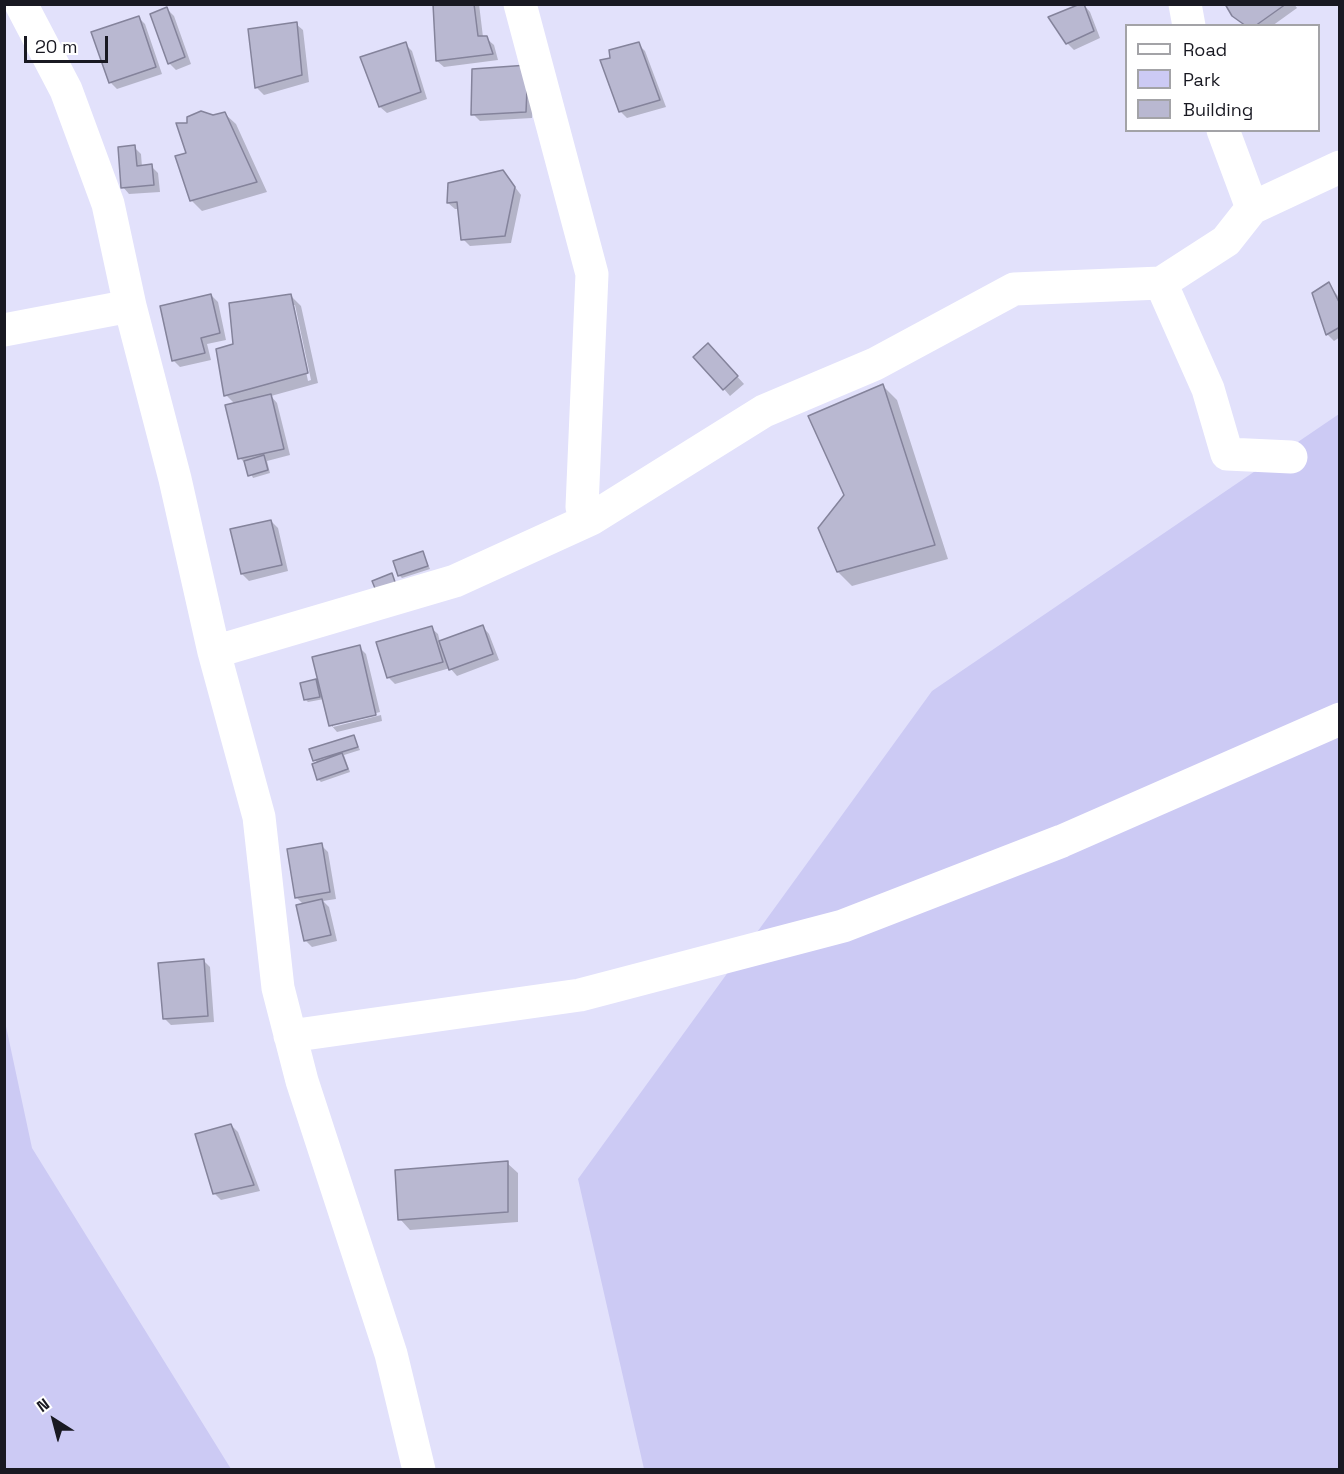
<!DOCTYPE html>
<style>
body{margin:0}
#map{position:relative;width:1344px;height:1474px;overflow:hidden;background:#e2e1fb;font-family:"Space Grotesk",sans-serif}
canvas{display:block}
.frame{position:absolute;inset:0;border:6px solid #191922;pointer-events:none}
.legend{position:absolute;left:1125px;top:24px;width:195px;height:108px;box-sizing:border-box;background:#fff;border:2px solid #a3a3a7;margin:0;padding:8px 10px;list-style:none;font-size:18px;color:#191922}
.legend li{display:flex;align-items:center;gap:12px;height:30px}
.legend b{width:30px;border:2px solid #a3a3a7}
.north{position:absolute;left:24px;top:1390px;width:60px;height:60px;-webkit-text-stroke:4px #fff;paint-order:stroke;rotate:324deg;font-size:16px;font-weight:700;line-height:24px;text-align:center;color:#191922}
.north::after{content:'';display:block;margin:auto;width:21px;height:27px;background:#191922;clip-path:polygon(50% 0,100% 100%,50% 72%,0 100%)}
.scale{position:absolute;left:24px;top:36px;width:84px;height:27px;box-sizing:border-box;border:3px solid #191922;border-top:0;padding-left:8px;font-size:18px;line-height:21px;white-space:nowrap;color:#191922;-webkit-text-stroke:4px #fff;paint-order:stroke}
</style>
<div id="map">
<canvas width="1344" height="1474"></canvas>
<div class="frame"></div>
<ul class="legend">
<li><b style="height:8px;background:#fff"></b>Road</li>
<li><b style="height:16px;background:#cccaf4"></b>Park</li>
<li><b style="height:16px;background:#b9b8d1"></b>Building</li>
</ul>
<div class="north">N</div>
<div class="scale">20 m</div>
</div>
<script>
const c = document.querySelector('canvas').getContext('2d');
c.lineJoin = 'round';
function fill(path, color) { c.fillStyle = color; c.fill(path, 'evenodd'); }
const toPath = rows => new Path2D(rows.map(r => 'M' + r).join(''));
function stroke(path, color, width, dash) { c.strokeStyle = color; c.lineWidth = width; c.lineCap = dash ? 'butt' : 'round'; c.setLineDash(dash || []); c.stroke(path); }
const green = toPath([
 [1339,414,1339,1469,644,1469,578,1179,932,691],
 [4,1017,32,1148,231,1469,5,1469]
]);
const shadow = toPath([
 [435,4,479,4,483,37,486,38,494,45,498,60,444,67,437,61],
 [1227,4,1294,4,1297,8,1272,26,1245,26,1233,15],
 [1084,5,1090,12,1100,38,1074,50,1067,43],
 [167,9,174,16,191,64,176,70,169,63],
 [138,17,145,24,162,74,117,89,110,82],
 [296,24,303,30,309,82,264,95,257,88,250,30],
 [405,44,412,51,427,99,387,113,380,107],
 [638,44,645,51,666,107,627,118,620,111,612,59],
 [535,73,532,118,480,121,473,114],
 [225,114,236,124,267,192,202,211,191,200,188,154,188,124],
 [134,147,141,154,142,167,151,166,158,173,160,192,129,194,123,187],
 [509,179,521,195,511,243,470,246,463,239,459,209,455,209,448,203],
 [1329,284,1340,299,1340,337,1334,341,1327,334],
 [211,295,218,302,226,340,207,344,211,360,180,367,173,360],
 [291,296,301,306,318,383,271,396,277,403,290,455,267,461,270,473,253,478,247,465,240,458,235,404,226,395,235,345],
 [292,305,295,305,311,380,308,381],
 [715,352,744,384,730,396,724,389],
 [883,386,897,400,948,559,852,586,838,572,846,495],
 [271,521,278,528,288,571,249,581,242,574],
 [423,553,430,569,402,578,399,575],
 [483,627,489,634,499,660,457,676,450,668,395,684,388,677,431,628,438,634,440,642],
 [359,647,366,654,380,712,333,724,333,727,381,715,382,721,337,732,331,725,324,699,308,702,305,699,316,681,321,686],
 [354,737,360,750,344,755,350,772,321,782,318,779,317,763,311,750],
 [321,845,328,852,336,899,323,901,329,907,337,941,312,947,305,940,303,904,297,898],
 [203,960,210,967,214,1022,171,1025,164,1018],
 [231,1125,238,1132,260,1191,221,1200,214,1193],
 [507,1163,518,1173,518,1222,410,1230,400,1219]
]);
const building = toPath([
 [433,4,474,4,478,36,487,36,493,54,436,61,433,4],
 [1080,4,1084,4,1094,31,1066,44,1048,17,1080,4],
 [1225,4,1286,4,1255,26,1246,26,1232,16,1225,4],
 [167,7,185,57,168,64,150,14,167,7],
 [139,16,156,67,109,83,91,32,139,16],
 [297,22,302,75,255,88,248,29,297,22],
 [406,42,421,92,379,107,360,57,406,42],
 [639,42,660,100,619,112,600,60,610,58,609,50,639,42],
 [528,65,526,112,471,115,472,69,528,65],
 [201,111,213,115,225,112,257,182,190,201,175,156,186,153,176,123,187,123,187,117,201,111],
 [135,145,137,166,152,164,154,185,121,188,118,147,135,145],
 [503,170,515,187,505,236,461,240,457,202,447,203,448,183,503,170],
 [1329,282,1340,304,1340,327,1326,335,1312,293,1329,282],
 [211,294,220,333,201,338,205,353,172,361,160,306,211,294],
 [291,294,308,373,224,396,216,349,233,344,229,303,291,294],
 [708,343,738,376,723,390,693,357,708,343],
 [883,384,935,545,837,572,818,528,844,495,808,416,883,384],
 [271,394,284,449,238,459,225,405,271,394],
 [264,455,268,470,248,476,244,461,264,455],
 [271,520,282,565,241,574,230,529,271,520],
 [423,551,428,566,398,576,393,561,423,551],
 [392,573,398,591,379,598,372,581,392,573],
 [483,625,493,654,449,670,439,641,483,625],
 [432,626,443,662,387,678,376,642,432,626],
 [360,645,376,715,329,726,312,657,360,645],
 [316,679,320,697,304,700,300,683,316,679],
 [354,735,358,747,313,761,309,749,354,735],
 [342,753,348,769,317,780,312,764,342,753],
 [322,843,330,892,295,898,287,849,322,843],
 [322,899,331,935,304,941,296,905,322,899],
 [204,959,208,1016,163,1019,158,963,204,959],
 [231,1124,254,1185,213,1194,195,1134,231,1124],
 [508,1161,508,1212,398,1220,395,1170,508,1161]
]);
const minor = toPath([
 [21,4,66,90,108,204,130,306,175,479,214,652,259,817,278,988,302,1081,391,1354,419,1470],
 [520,4,592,274,582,507],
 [1185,4,1189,26],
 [1223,130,1252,208],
 [1161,283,1208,389,1227,454,1291,457],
 [4,330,130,306],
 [214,652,455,581,591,519,764,411,875,364,1014,289,1161,283,1226,241,1252,208,1340,167],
 [290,1036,580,995,843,926,1062,841,1340,719]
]);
fill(green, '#cccaf4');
fill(shadow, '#0003');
fill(building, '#b9b8d1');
stroke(building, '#84839b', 1.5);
stroke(minor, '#fff', 33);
</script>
